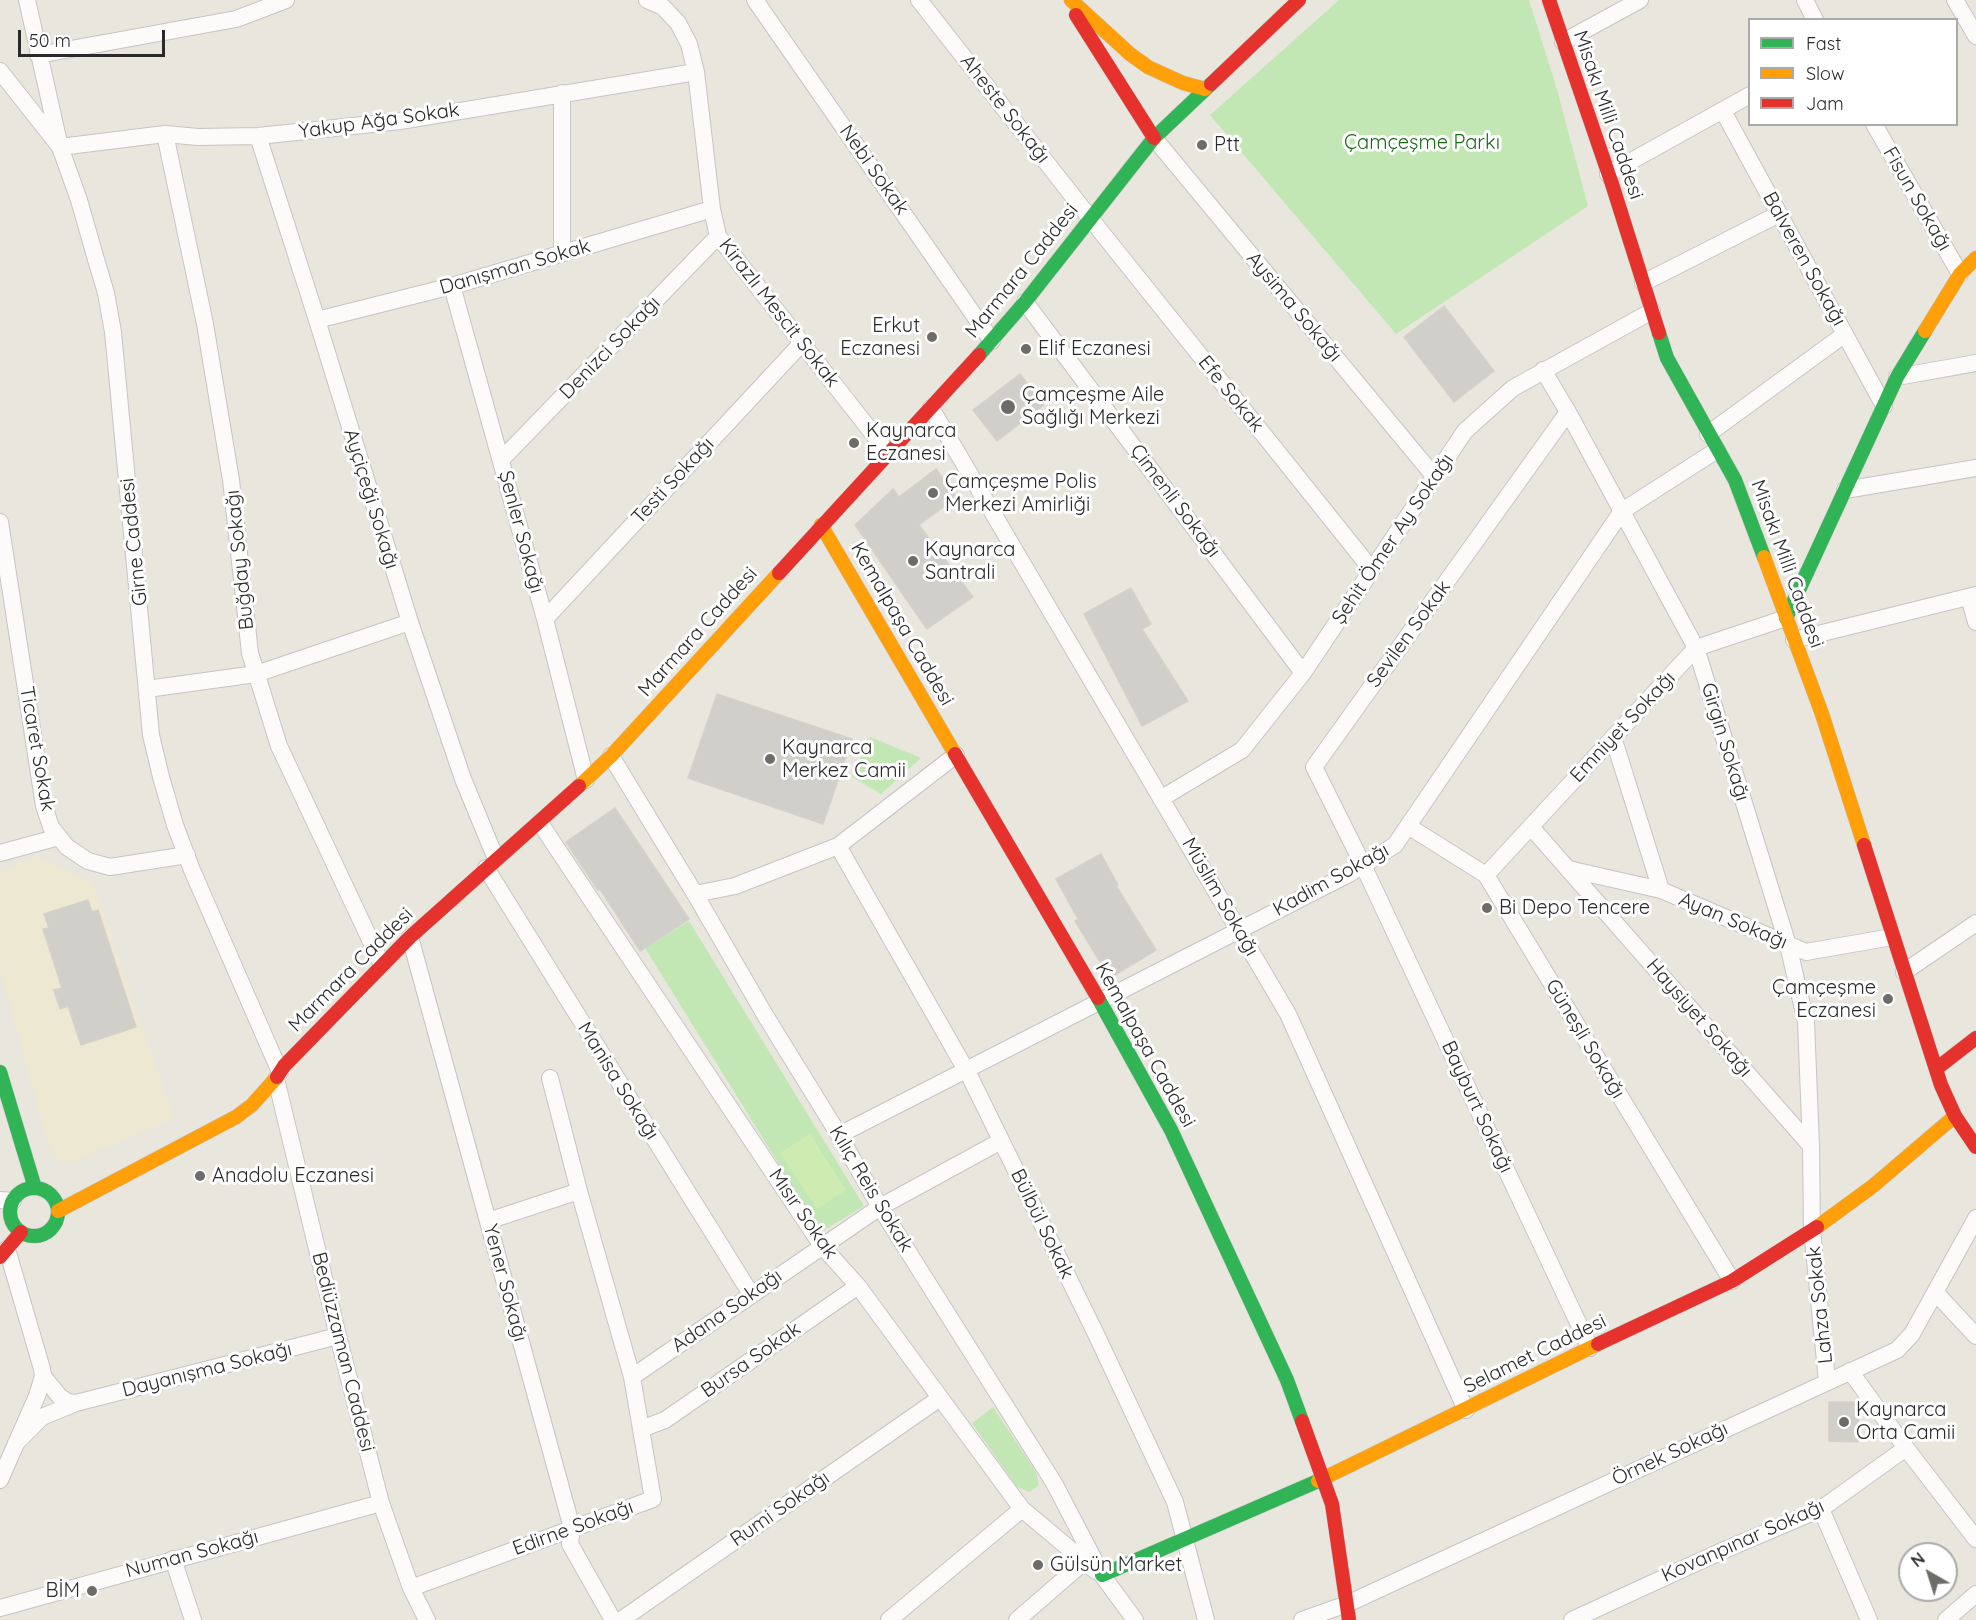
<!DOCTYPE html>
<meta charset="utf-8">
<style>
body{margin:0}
#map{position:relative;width:1976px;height:1620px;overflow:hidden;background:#e9e6de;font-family:Quicksand,sans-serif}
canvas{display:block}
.legend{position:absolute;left:1748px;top:18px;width:210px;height:108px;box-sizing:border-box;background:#fff;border:2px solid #aaa;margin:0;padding:8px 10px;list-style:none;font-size:18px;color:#2a2a2a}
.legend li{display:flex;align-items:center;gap:12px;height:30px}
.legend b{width:30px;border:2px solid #aaa}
.north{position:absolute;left:1898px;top:1542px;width:60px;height:60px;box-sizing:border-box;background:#fff;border:2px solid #aaa;border-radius:50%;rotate:321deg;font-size:16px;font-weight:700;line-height:24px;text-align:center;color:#2a2a2a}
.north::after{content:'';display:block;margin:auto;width:21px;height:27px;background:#6d6c69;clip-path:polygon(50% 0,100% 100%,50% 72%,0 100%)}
.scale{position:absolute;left:18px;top:30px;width:147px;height:27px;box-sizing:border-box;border:3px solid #2a2a2a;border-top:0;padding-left:8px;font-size:18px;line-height:21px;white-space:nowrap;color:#2a2a2a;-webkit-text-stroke:4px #fff;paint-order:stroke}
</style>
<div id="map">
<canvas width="1976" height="1620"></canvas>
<ul class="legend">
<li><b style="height:8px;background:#30b455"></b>Fast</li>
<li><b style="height:8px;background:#ff9f0a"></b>Slow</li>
<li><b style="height:8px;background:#e5322d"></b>Jam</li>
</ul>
<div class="north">N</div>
<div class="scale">50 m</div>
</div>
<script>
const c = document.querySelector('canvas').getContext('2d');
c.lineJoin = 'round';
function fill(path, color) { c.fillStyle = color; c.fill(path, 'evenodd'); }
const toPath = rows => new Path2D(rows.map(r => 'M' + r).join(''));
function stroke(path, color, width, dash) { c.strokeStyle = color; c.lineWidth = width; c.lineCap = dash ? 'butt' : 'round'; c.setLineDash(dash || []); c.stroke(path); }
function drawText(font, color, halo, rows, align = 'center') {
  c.font = font + ' Quicksand,sans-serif'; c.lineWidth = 6; c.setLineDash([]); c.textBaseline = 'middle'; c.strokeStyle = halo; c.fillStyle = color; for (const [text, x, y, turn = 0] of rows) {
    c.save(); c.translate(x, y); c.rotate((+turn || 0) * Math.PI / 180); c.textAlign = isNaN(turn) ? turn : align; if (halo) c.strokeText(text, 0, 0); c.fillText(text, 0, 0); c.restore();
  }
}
const education = toPath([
 [36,856,94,884,174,1119,69,1163,57,1158,48,1145,0,969,0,872]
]);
const green = toPath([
 [1339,0,1529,0,1556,86,1588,206,1396,334,1210,115],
 [870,737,921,758,881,794,852,777],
 [689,921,864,1206,821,1232,645,948],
 [993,1407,1036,1472,1039,1485,1030,1492,1017,1487,972,1423]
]);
const pitch = toPath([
 [810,1134,846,1190,817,1209,780,1153]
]);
const building = toPath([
 [1444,306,1494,371,1454,402,1404,337,1444,306],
 [1020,374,1044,405,997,441,973,410,1020,374],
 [936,469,957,497,919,525,973,597,927,629,855,525,893,489,899,497,936,469],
 [1131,588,1151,624,1142,629,1188,701,1142,726,1084,614,1131,588],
 [717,694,852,739,823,824,688,778,717,694],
 [615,808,689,919,640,951,600,889,598,890,566,842,615,808],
 [1101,854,1118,885,1116,886,1156,950,1110,978,1075,921,1078,919,1056,879,1101,854],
 [88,900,92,912,98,910,136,1027,81,1045,68,1006,60,1009,54,990,62,988,43,929,49,928,44,914,88,900],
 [1829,1402,1859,1402,1858,1442,1829,1441,1829,1402]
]);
const street = toPath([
 [27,0,60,147,79,200,95,256,106,293,113,332,151,735,161,777,175,825,192,870,280,1072],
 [647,0,663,7,678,23,689,44,696,72,712,209,718,236,888,453],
 [755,0,992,341],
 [919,0,1090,218,1372,570],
 [1805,0,1815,20],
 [1955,0,1976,36],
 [1563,42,1640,0],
 [38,55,236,19,286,0],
 [0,71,60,147,165,134,198,137,258,136,316,130,400,121,696,72],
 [562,93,562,253],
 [1723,111,1884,406],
 [1874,124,1960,274],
 [165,134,205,324,231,480,250,653,279,746,382,965],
 [258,136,317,320,410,622,463,779,496,859],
 [1154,138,1434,476],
 [1608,174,1750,95],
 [1643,283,1779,214],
 [452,286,545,619,586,780],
 [1025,302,1303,673],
 [317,320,452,286,712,209],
 [1543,370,1568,412,1696,648,1788,945,1806,1022,1811,1146],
 [1897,377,1976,363],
 [931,408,1288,1014,1466,1410],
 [1568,412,1314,767,1363,865,1590,1348],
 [1708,434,1845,334],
 [501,460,718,236],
 [1845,490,1976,468],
 [0,522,44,806,51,827,67,847,88,861,110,867,187,855],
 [1969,597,1976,622],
 [545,619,802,343],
 [1794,640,1976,595],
 [147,689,256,674,410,622],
 [1613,737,1661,890,1806,952,1892,937],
 [611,756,695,894,765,1015,839,1135,880,1207,1054,1483,1102,1575,1135,1620],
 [1162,798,1242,750,1303,673,1465,431,1513,388,1652,311],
 [540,823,822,1246,858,1286,1022,1509,1096,1571],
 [1408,826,1486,875,1732,1281],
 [1531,827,1811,1146,1812,1230,1827,1381],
 [838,846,970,1077,1095,1332,1175,1502,1206,1620],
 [0,853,59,837],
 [486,868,751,1294],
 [1568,869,1661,890],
 [1486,875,1696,648,1786,618],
 [695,894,735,886,838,846,956,755],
 [410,937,572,1528,570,1544,613,1620],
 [1904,972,1976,923],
 [276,1079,338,1336,381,1503,411,1588,427,1620],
 [839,1135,1349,874,1395,845,1622,511,1717,450],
 [0,1200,13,1201],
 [488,1221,579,1191],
 [1935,1292,1976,1336],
 [1850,1371,1906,1448,1976,1539],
 [43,1376,60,1397,68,1402,76,1403],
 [632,1377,880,1207,1001,1141],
 [641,1429,665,1420,858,1286],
 [16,1443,42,1417,76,1403,338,1336],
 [0,1480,37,1396,43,1376,42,1369,7,1249],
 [1821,1509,1869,1620],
 [173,1559,193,1620],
 [411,1588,653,1499,632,1377,579,1191,550,1078],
 [0,1608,381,1503],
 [621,1620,940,1398],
 [889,1620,1022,1509],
 [1017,1620,1085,1561],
 [1302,1620,1347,1604,1897,1350,1912,1334,1976,1218],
 [1572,1620,1722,1551,1821,1509,1906,1448],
 [1946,1620,1976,1594]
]);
const fast = toPath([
 [1659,333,1667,358,1735,480,1764,557],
 [979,355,1025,302,1154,138,1211,84],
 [1786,618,1897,377,1925,331],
 [1098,998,1171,1130,1287,1380,1302,1421],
 [0,1072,35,1188],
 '10 1212a24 24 0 1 1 48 0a24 24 0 1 1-48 0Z',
 [1102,1575,1318,1481]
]);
const slow = toPath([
 [1071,0,1130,54,1148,67,1183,83,1205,89],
 [1925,331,1960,274,1976,258],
 [821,525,955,754],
 [1764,557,1822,714,1864,845],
 [579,786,611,756,779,573],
 [58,1211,236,1117,252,1105,277,1077],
 [1817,1227,1873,1186,1955,1116],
 [1318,1481,1598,1344]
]);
const jam = toPath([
 [1549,0,1612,184,1659,333],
 [1076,15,1154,138],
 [1211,84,1299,0],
 [779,573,979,355],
 [955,754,1098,998],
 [1864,845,1941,1085,1955,1116,1976,1147],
 [1936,1069,1976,1038],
 [277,1077,284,1066,410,937,579,786],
 [0,1257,21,1232],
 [1598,1344,1732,1281,1817,1227],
 [1302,1421,1332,1504,1349,1620]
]);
const markers = [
 [1202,145,6,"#6d6c69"],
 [932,337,6,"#6d6c69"],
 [1026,349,6,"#6d6c69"],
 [1008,407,8,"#6d6c69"],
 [854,443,6,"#6d6c69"],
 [933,493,6,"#6d6c69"],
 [913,561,6,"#6d6c69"],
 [770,759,6,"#6d6c69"],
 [1487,908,6,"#6d6c69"],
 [1888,999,6,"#6d6c69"],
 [200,1176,6,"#6d6c69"],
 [1844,1422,6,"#6d6c69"],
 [1038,1565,6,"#6d6c69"],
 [92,1591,6,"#6d6c69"]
];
const streetNames = [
 ["Aheste Sokağı",1005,109,52],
 ["Misakı Milli Caddesi",1608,115,71],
 ["Yakup Ağa Sokak",379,121,-8],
 ["Nebi Sokak",874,170,55],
 ["Fisun Sokağı",1917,199,60],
 ["Balveren Sokağı",1804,259,61],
 ["Danışman Sokak",515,267,-16],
 ["Marmara Caddesi",1022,271,-51],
 ["Aysima Sokağı",1294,307,50],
 ["Kirazlı Mescit Sokak",779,313,52],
 ["Denizci Sokağı",610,348,-46],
 ["Efe Sokak",1231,394,51],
 ["Testi Sokağı",673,481,-47],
 ["Ayçiçeği Sokağı",371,499,73],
 ["Çimenli Sokağı",1175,501,53],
 ["Şenler Sokağı",521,532,75],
 ["Şehit Ömer Ay Sokağı",1393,539,-56],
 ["Girne Caddesi",134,542,-96],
 ["Buğday Sokağı",240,560,-96],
 ["Misakı Milli Caddesi",1787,564,70],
 ["Kemalpaşa Caddesi",902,624,60],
 ["Marmara Caddesi",698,632,-48],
 ["Sevilen Sokak",1409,634,-54],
 ["Emniyet Sokağı",1623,727,-47],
 ["Girgin Sokağı",1725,742,73],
 ["Ticaret Sokak",37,749,80],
 ["Kadim Sokağı",1331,880,-29],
 ["Müslim Sokağı",1220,897,60],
 ["Ayan Sokağı",1733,921,23],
 ["Marmara Caddesi",351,970,-45],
 ["Haysiyet Sokağı",1699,1018,49],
 ["Güneşli Sokağı",1585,1039,59],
 ["Kemalpaşa Caddesi",1145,1045,61],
 ["Manisa Sokağı",618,1081,58],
 ["Bayburt Sokağı",1477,1107,65],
 ["Kılıç Reis Sokak",871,1189,59],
 ["Mısır Sokak",803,1214,55],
 ["Bülbül Sokak",1042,1224,64],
 ["Yener Sokağı",505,1283,75],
 ["Lahza Sokak",1820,1305,-96],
 ["Adana Sokağı",727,1311,-35],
 ["Bediüzzaman Caddesi",343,1352,76],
 ["Selamet Caddesi",1535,1354,-26],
 ["Bursa Sokak",751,1360,-35],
 ["Dayanışma Sokağı",207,1370,-14],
 ["Örnek Sokağı",1670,1454,-25],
 ["Rumi Sokağı",780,1509,-35],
 ["Edirne Sokağı",573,1528,-20],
 ["Kovanpınar Sokağı",1743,1541,-24],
 ["Numan Sokağı",192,1554,-15]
];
const parkNames = [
 ["Çamçeşme Parkı",1422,143]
];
const poiNames = [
 ["Ptt",1214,145],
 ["Erkut",920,326,"right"],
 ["Eczanesi",920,349,"right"],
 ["Elif Eczanesi",1038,349],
 ["Çamçeşme Aile",1022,395],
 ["Sağlığı Merkezi",1022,418],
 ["Kaynarca",866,431],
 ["Eczanesi",866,454],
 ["Çamçeşme Polis",945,482],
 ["Merkezi Amirliği",945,505],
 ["Kaynarca",925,550],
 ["Santrali",925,573],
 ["Kaynarca",782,748],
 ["Merkez Camii",782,771],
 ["Bi Depo Tencere",1499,908],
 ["Çamçeşme",1876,988,"right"],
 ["Eczanesi",1876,1011,"right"],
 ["Anadolu Eczanesi",212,1176],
 ["Kaynarca",1856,1410],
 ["Orta Camii",1856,1433],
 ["Gülsün Market",1050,1565],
 ["BİM",80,1591,"right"]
];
fill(education, '#ede8d2');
fill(green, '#c2e7b5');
fill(pitch, '#ceecb1');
fill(building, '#d1cfca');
stroke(building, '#d4d1cb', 1.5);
stroke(street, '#c6c4c4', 18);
stroke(fast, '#c6c4c4', 15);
stroke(slow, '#c6c4c4', 15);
stroke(jam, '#c6c4c4', 15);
stroke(street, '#fcfbfa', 16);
stroke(fast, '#30b455', 14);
stroke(slow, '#ff9f0a', 14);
stroke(jam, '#e5322d', 14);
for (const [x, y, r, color] of markers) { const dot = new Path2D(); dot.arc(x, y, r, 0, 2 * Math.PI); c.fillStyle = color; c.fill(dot); stroke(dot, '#fff', 2); }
drawText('20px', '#2a2a2a', '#fff', streetNames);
drawText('20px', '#196b15', '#fff', parkNames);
drawText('20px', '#2a2a2a', '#fff', poiNames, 'left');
</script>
